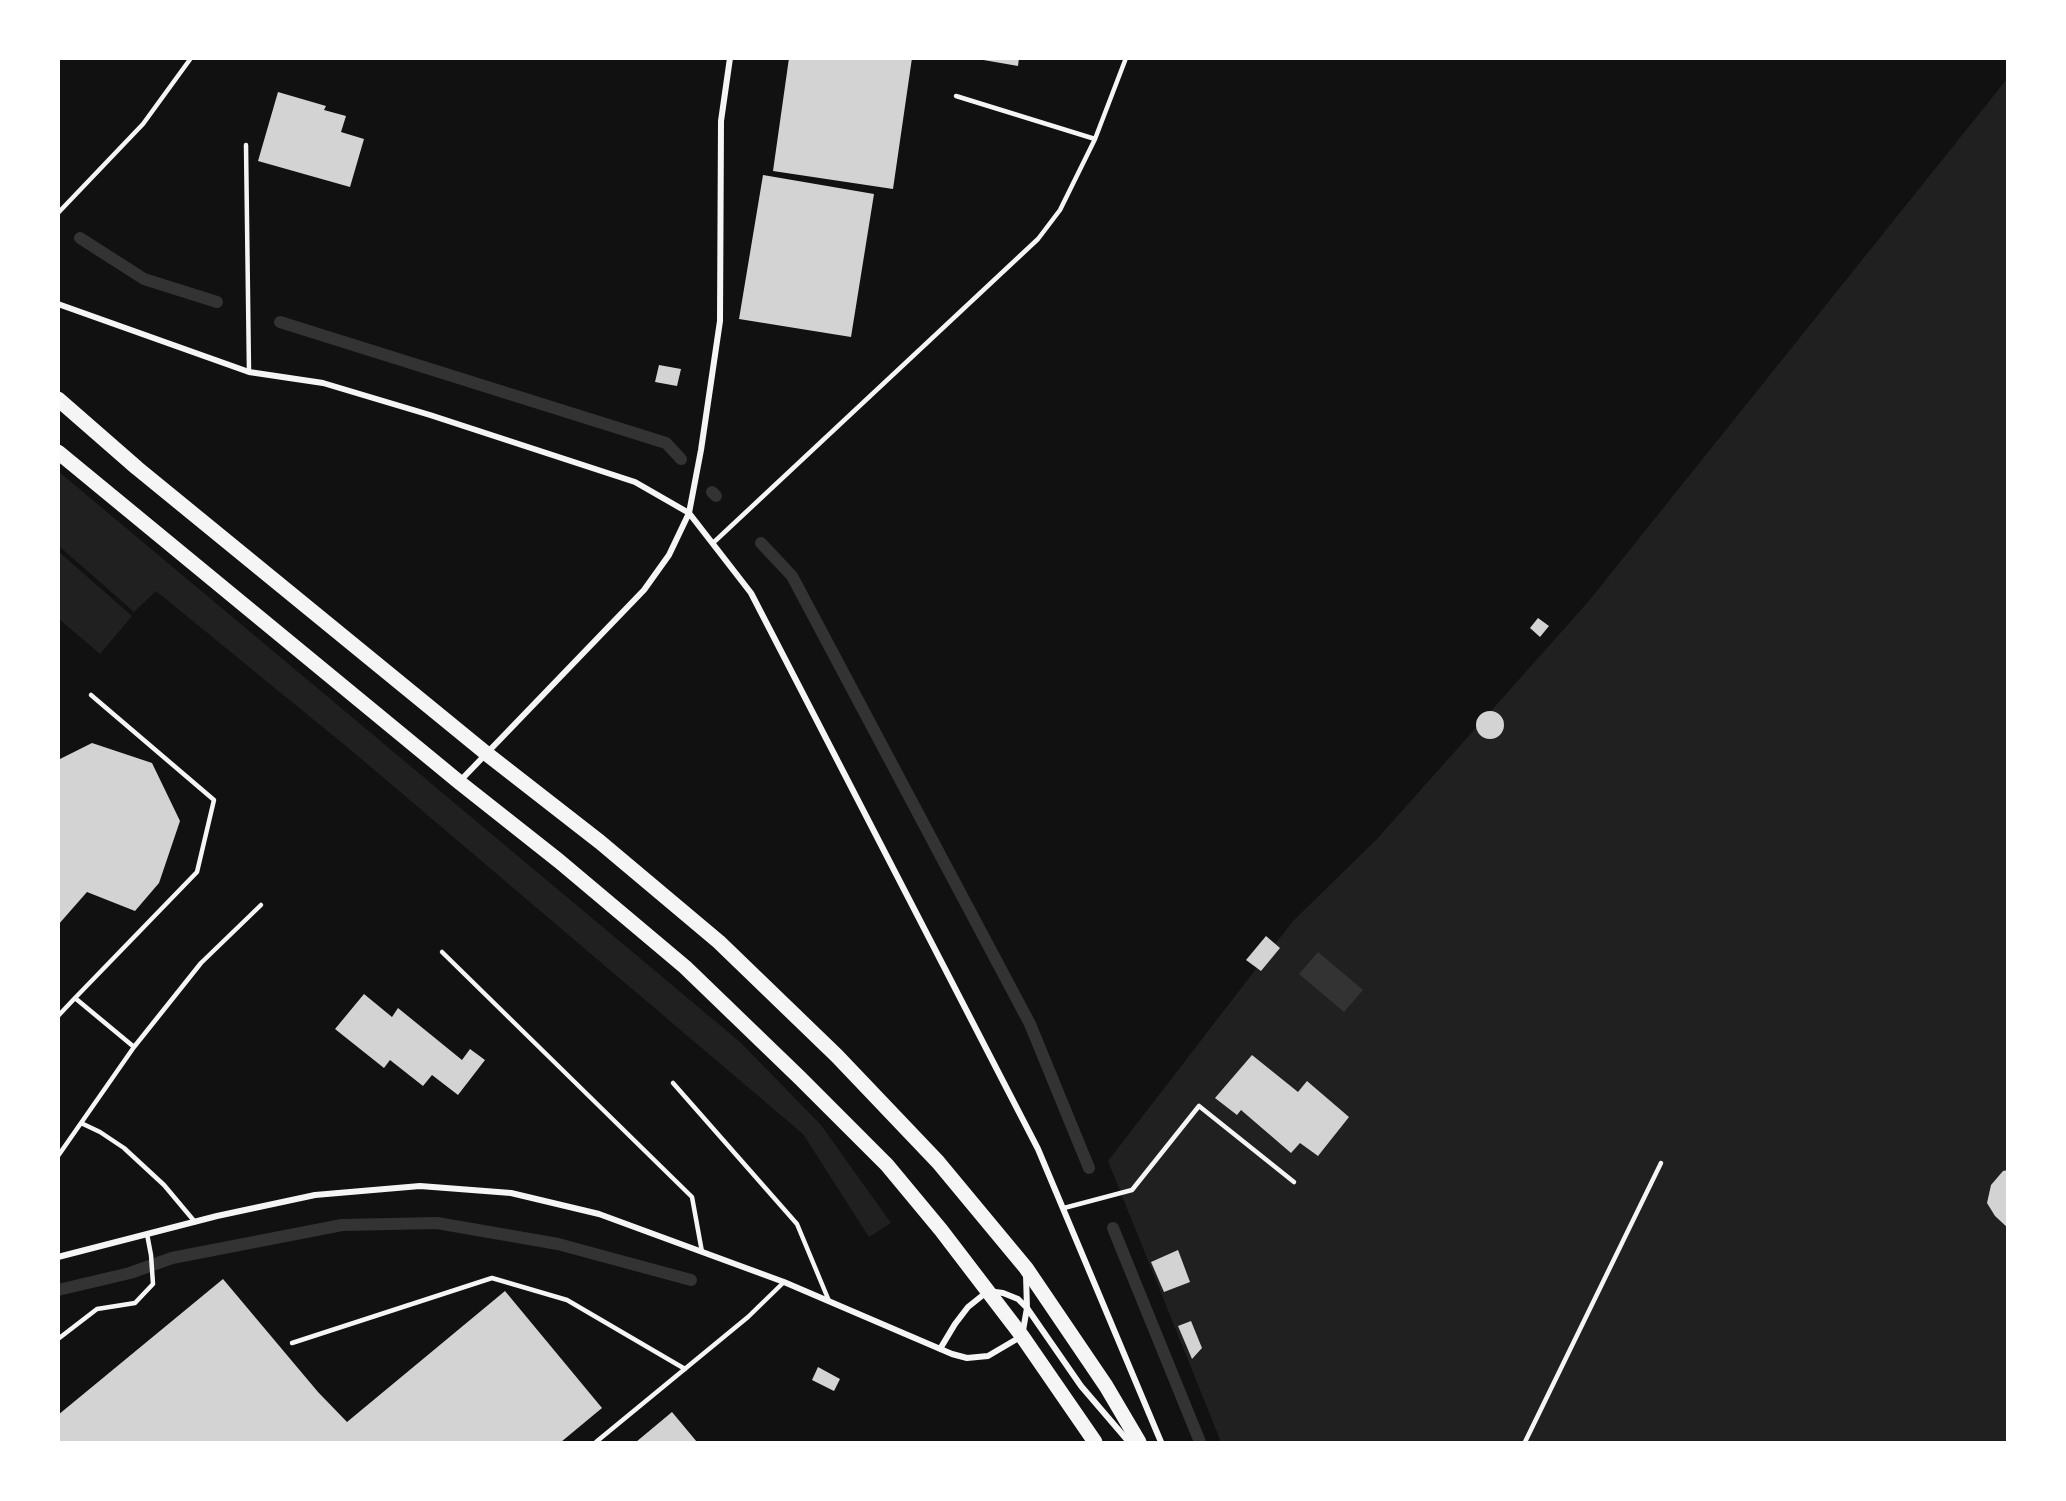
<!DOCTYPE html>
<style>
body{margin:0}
#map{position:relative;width:2066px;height:1501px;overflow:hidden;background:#111;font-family:"Asap Condensed",sans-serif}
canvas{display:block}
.frame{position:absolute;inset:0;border:60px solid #fff;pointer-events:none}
</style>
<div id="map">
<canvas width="2066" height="1501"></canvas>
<div class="frame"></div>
</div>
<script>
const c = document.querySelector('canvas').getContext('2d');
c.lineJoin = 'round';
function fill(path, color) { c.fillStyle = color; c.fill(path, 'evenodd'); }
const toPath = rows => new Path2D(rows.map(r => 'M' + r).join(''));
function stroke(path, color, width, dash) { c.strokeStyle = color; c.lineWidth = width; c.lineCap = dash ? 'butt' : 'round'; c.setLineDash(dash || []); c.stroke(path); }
const green = toPath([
 [2007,79,2007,1442,1221,1442,1108,1161,1293,921,1376,840,1588,602],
 [58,471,740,1042,821,1125,891,1223,869,1237,803,1134,352,751,156,591,134,612,59,546],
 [59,552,132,616,100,654,59,619]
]);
const water = toPath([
 [1318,952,1363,990,1344,1012,1299,974]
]);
const stream = toPath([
 [80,238,144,279,217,302],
 [280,322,666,443,681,459],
 [712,492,716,496],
 [761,543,792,576,1030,1024,1089,1168],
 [1113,1228,1200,1442],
 [58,1290,130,1273,172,1258,342,1225,437,1223,558,1244,691,1280]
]);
const building = toPath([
 [789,58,912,58,893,189,773,171],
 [972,58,1019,58,1018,66],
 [278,92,326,106,324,110,346,116,341,132,364,139,350,187,258,161],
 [763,175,874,194,851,337,739,319],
 [659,365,681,369,677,386,655,382],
 [1538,618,1549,626,1540,637,1530,628],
 '1476 725a14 14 0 1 1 28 0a14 14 0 1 1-28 0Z',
 [92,743,152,763,180,821,159,883,135,911,87,892,58,925,58,760],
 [1266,936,1280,948,1261,971,1246,960],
 [364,994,392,1017,398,1008,462,1060,470,1049,485,1060,458,1095,432,1075,423,1086,390,1060,384,1068,335,1029],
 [1252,1055,1298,1092,1307,1081,1349,1117,1318,1156,1300,1143,1291,1153,1241,1110,1237,1115,1215,1098],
 [2008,1170,2008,1228,1995,1216,1987,1203,1991,1185,2003,1171],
 [1178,1250,1190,1282,1164,1292,1151,1262],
 [223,1279,318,1392,347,1422,505,1291,602,1408,561,1442,58,1442,58,1415],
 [1191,1321,1202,1348,1192,1359,1178,1326],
 [818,1367,840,1379,834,1391,812,1380],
 [672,1412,697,1442,636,1442]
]);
const service = toPath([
 [956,96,1095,139,1126,58],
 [246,145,249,372],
 [58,213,143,124,191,58],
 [713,543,1038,239,1060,210,1095,139],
 [442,952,692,1197,702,1252],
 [75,998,197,872,214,800,91,695],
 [58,1016,75,998,134,1047],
 [673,1083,797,1224,829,1301],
 [81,1123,100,1132,124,1148,164,1185,195,1222],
 [58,1156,134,1047,201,963,261,905],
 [1064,1208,1132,1190,1199,1106,1294,1182],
 [58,1339,97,1309,135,1303,153,1284,151,1255,147,1234],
 [292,1343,492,1278,567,1300,685,1369],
 [596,1442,748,1317,784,1282],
 [1525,1442,1661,1163]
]);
const minor = toPath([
 [58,304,249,372,323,383,430,415,635,482,689,513,751,593,1038,1149,1161,1442],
 [460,781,644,590,669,555,689,513,701,450,720,321,721,121,730,58],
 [58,1257,217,1216,315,1195,420,1186,511,1193,599,1214,784,1282,952,1354,967,1358,988,1356,1022,1336,1027,1308,1026,1275],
 [940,1349,955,1324,968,1307,988,1291,1003,1293,1018,1299,1027,1308,1081,1386,1129,1442]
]);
const primary = toPath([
 [58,399,137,468,487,754,600,842,719,942,837,1056,938,1162,1026,1268,1106,1386,1139,1442],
 [58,452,459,782,559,861,685,967,800,1078,887,1165,941,1230,1022,1336,1095,1442]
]);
fill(green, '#202020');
fill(water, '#333');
stroke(stream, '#333', 12);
fill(building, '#d3d3d3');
stroke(service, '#f5f5f5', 4.5);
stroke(minor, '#f5f5f5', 6);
stroke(primary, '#f5f5f5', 15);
</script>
